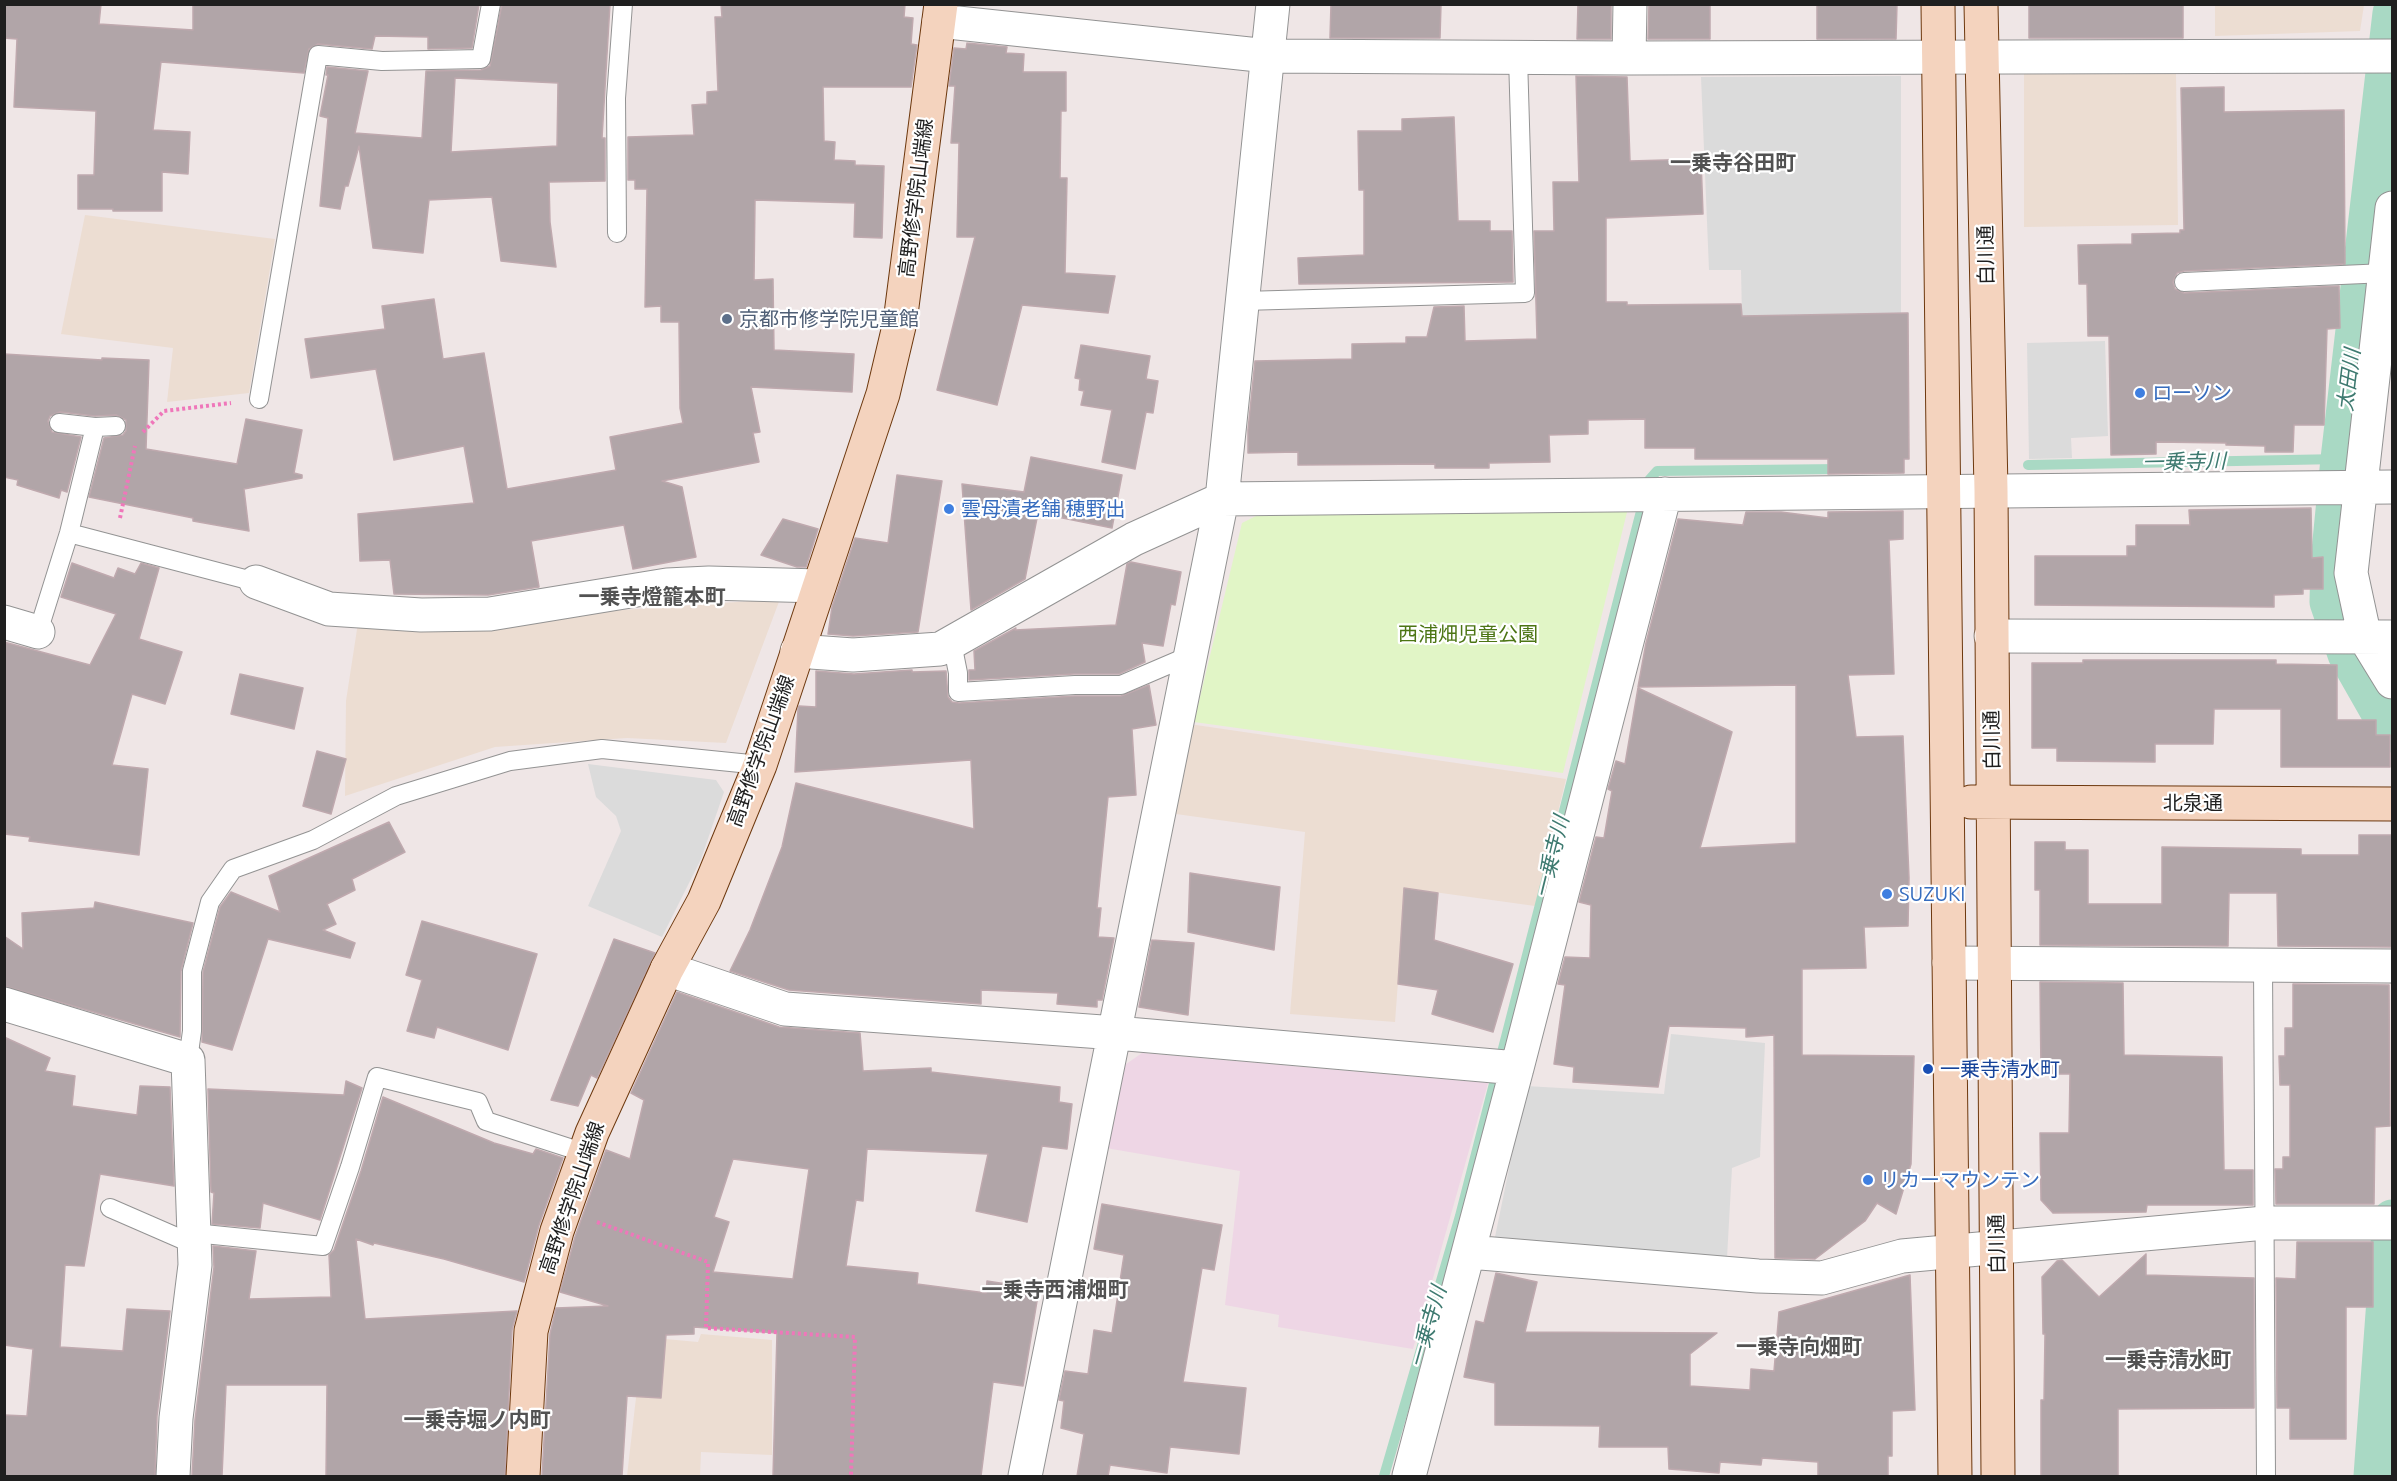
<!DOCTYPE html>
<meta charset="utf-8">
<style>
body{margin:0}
#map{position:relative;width:2397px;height:1481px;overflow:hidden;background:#efe6e6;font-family:Ubuntu,sans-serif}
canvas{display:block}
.frame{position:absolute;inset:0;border:6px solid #1f1f1f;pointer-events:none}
</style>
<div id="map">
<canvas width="2397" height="1481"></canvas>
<div class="frame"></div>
</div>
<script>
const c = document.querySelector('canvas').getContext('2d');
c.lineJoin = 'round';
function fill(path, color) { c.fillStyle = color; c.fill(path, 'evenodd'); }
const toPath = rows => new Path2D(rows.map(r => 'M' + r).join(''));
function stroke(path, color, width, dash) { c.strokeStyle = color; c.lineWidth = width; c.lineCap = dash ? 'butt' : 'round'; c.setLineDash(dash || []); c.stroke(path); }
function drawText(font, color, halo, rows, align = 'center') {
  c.font = font + ' Ubuntu,"Noto Sans JP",sans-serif'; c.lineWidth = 4.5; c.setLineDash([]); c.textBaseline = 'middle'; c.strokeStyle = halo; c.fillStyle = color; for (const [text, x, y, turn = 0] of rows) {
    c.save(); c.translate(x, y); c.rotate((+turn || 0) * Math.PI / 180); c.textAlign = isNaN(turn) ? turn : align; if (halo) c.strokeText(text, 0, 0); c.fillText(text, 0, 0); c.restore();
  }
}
const commercial = toPath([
 [1142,1053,1488,1083,1413,1349,1278,1327,1279,1315,1225,1305,1240,1171,1106,1148,1119,1069]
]);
const farmland = toPath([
 [2215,5,2215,4,2364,5,2360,31,2215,36],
 [2024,72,2176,73,2178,225,2024,227],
 [85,215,275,239,249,393,167,402,173,348,61,334],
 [780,599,726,743,627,738,495,747,345,796,346,701,358,623,473,631,609,611],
 [1189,724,1566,779,1535,906,1405,888,1395,1022,1290,1014,1305,832,1176,814],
 [701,1334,772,1340,772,1455,701,1452,700,1476,627,1476,643,1337,698,1342]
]);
const park = toPath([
 [1629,504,1563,773,1194,722,1242,523,1258,515]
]);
const parking = toPath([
 [1901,76,1901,313,1742,316,1741,270,1709,270,1701,77],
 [2105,341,2108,436,2071,438,2072,458,2029,459,2027,343],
 [588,764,716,780,724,792,701,859,662,937,588,906,621,831,616,816,596,797],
 [1671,1034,1765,1043,1760,1157,1732,1168,1727,1258,1495,1237,1526,1086,1664,1094]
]);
const stream = toPath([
 [2028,465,2340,459],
 [1384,1476,1460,1216,1649,480,1657,471,1840,469]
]);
const canal = toPath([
 [2392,13,2340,459,2330,562,2329,602,2347,654,2392,733],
 [2373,1476,2392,1219]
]);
const building = toPath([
 [4,4,101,4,99,24,193,30,193,4,479,4,472,48,428,49,428,37,375,36,372,49,318,44,309,49,304,73,161,62,153,130,190,132,188,174,162,172,162,211,113,211,113,209,78,209,78,175,94,175,96,111,14,107,17,39,4,38,4,4],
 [502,4,610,4,602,138,605,138,605,181,549,182,550,222,556,267,501,261,492,197,429,200,423,253,373,248,359,146,348,186,345,186,340,209,320,206,328,118,320,116,328,75,326,75,327,67,368,71,355,133,422,138,426,71,481,70,490,66,502,4],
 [455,78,558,83,557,146,451,152,455,78],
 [721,4,905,4,904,17,913,18,911,44,917,45,911,87,823,87,824,141,835,142,834,160,855,161,855,165,884,166,882,238,854,237,855,203,755,200,754,280,773,279,774,350,854,354,852,392,751,387,760,432,753,433,759,462,662,481,682,487,696,557,633,569,624,525,531,541,539,587,488,595,394,594,390,560,360,561,358,514,474,503,464,446,394,460,376,369,311,378,305,339,385,329,382,306,434,299,443,359,484,353,507,489,616,470,610,437,683,423,680,408,679,322,661,322,661,306,645,307,647,189,635,189,635,180,628,180,628,137,694,135,692,105,707,104,707,92,718,91,715,17,722,17,721,4],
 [1331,4,1441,4,1440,38,1330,38,1331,4],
 [1578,4,1611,4,1611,39,1577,39,1578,4],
 [1649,4,1710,4,1710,39,1648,39,1649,4],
 [1817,4,1897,4,1896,39,1817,39,1817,4],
 [2029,4,2183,4,2183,38,2029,38,2029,4],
 [967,43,1007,47,1006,53,1024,54,1023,72,1066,72,1066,111,1061,111,1060,178,1067,178,1065,273,1115,276,1108,313,1022,305,997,405,937,390,975,237,957,237,959,143,951,143,955,86,949,86,954,48,966,49,967,43],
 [1576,76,1627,77,1630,161,1701,159,1703,214,1606,218,1606,302,1627,302,1627,305,1741,304,1742,316,1908,313,1909,459,1904,459,1904,473,1828,474,1828,459,1695,459,1695,448,1645,448,1645,419,1588,420,1588,434,1549,435,1550,462,1489,463,1489,468,1435,468,1435,464,1298,465,1298,452,1248,453,1248,430,1255,361,1352,359,1352,344,1406,343,1406,337,1427,337,1434,307,1464,306,1465,341,1537,339,1534,231,1554,231,1553,182,1579,182,1576,76],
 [2224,87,2224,112,2344,110,2345,264,2184,271,2177,273,2173,282,2175,289,2184,293,2339,286,2340,328,2327,329,2324,425,2294,425,2293,452,2265,452,2265,446,2226,445,2226,443,2156,442,2156,454,2111,455,2109,336,2088,336,2087,284,2079,284,2078,245,2132,244,2132,234,2180,233,2180,230,2184,230,2181,88,2224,87],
 [1454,117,1458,221,1490,221,1490,231,1512,231,1513,282,1299,284,1298,258,1364,255,1364,190,1359,190,1358,131,1402,131,1402,119,1454,117],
 [1081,345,1150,356,1146,379,1158,381,1153,413,1146,412,1135,469,1102,462,1112,410,1081,405,1084,391,1079,390,1080,379,1075,378,1081,345],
 [4,354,102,360,102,358,149,360,146,449,237,464,246,419,302,430,294,473,302,475,302,478,244,489,249,531,193,521,193,518,89,497,104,438,123,435,126,431,126,420,116,415,95,416,60,412,50,416,48,421,52,432,81,437,67,492,61,490,59,498,17,485,18,480,4,477,4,354],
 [1031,457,1122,475,1112,528,1038,513,1025,579,971,610,962,484,1024,492,1031,457],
 [897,475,942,481,918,632,853,636,828,634,832,607,855,538,888,543,897,475],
 [2311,508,2312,558,2323,557,2323,589,2303,589,2303,594,2274,595,2274,607,2035,605,2035,556,2127,556,2127,546,2136,546,2136,525,2190,525,2189,510,2311,508],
 [1903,511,1903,539,1889,540,1894,674,1848,675,1856,737,1903,736,1909,878,1908,926,1864,927,1866,968,1802,969,1802,1055,1914,1056,1911,1164,1896,1214,1877,1203,1865,1221,1815,1259,1775,1258,1774,1035,1746,1037,1746,1028,1669,1026,1658,1087,1573,1082,1574,1067,1554,1064,1565,985,1558,984,1565,957,1590,958,1591,905,1579,902,1596,837,1604,838,1612,791,1608,789,1616,761,1625,764,1638,688,1732,732,1700,848,1796,843,1796,685,1638,687,1646,643,1678,519,1743,525,1746,512,1781,512,1828,518,1828,512,1903,511],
 [783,519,818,529,806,567,797,567,761,555,783,519],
 [1131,562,1181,572,1175,605,1171,604,1163,646,1142,643,1145,662,1119,674,1074,674,969,680,969,670,975,670,974,651,1016,628,1015,630,1116,625,1127,564,1131,562],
 [72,563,114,578,118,568,135,574,141,563,159,568,139,639,182,652,165,704,132,694,112,765,148,769,139,855,29,841,30,837,4,834,4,642,90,665,116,614,61,597,72,563],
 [2083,660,2276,660,2276,664,2337,665,2337,720,2376,720,2376,735,2390,735,2390,767,2281,767,2281,709,2214,709,2213,744,2155,744,2155,762,2057,761,2057,748,2032,748,2032,663,2083,663,2083,660],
 [912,670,912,672,946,671,948,697,952,702,959,703,1075,696,1121,696,1149,685,1156,725,1132,729,1136,795,1108,797,1097,908,1101,908,1098,937,1114,938,1102,1000,1097,1000,1097,1007,1057,1004,1058,993,981,990,981,1004,789,990,730,971,750,930,782,847,796,783,974,829,971,760,795,772,798,709,799,706,816,707,816,671,854,674,912,670],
 [240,674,303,688,294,729,231,714,240,674],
 [317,751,346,759,331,814,303,806,317,751],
 [389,822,405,852,352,879,355,890,327,904,336,924,323,930,355,943,350,958,268,939,232,1050,202,1042,203,972,220,907,231,892,280,912,269,876,389,822],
 [2359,835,2392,835,2392,947,2278,946,2277,893,2229,893,2228,946,2040,945,2040,890,2035,890,2035,842,2065,842,2065,850,2088,850,2088,904,2162,904,2162,847,2301,849,2301,855,2359,855,2359,835],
 [1190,873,1280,887,1274,950,1188,932,1190,873],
 [1404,888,1438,893,1434,940,1513,964,1493,1032,1432,1014,1438,990,1398,984,1404,888],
 [95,902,193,923,181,971,180,1037,4,986,4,936,23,949,22,913,94,908,95,902],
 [422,921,537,954,508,1050,437,1027,434,1038,407,1031,422,980,406,975,422,921],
 [614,939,655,953,597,1078,591,1075,578,1106,551,1100,614,939],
 [1152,940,1194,943,1188,1015,1139,1007,1152,940],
 [2040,982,2123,983,2124,1055,2222,1057,2224,1170,2253,1170,2253,1205,2147,1205,2146,1212,2053,1213,2041,1200,2040,1133,2069,1133,2070,1074,2041,1074,2040,982],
 [2293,984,2389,985,2390,1126,2375,1127,2374,1204,2276,1204,2275,1169,2283,1169,2283,1157,2290,1157,2290,1085,2280,1085,2279,1056,2285,1056,2285,1028,2293,1028,2293,984],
 [677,992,779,1027,860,1033,863,1071,931,1068,931,1072,1060,1087,1059,1102,1072,1104,1067,1149,1042,1146,1027,1222,976,1211,988,1154,867,1149,863,1201,856,1200,846,1266,918,1273,917,1284,986,1293,987,1281,1039,1289,1023,1386,993,1382,981,1476,773,1476,777,1333,694,1327,694,1334,666,1335,661,1398,627,1396,622,1476,542,1476,550,1334,556,1308,608,1306,560,1292,575,1237,606,1150,630,1159,644,1100,631,1093,677,992],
 [733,1159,809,1169,793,1279,713,1272,729,1222,714,1217,733,1159],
 [4,1037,50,1058,45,1071,75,1076,72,1106,137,1115,140,1086,170,1087,174,1186,100,1174,84,1266,65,1265,60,1347,123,1351,127,1309,170,1311,157,1416,155,1476,4,1476,4,1415,27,1416,33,1349,4,1345,4,1037],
 [346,1081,362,1088,320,1220,263,1203,260,1228,212,1224,214,1193,211,1192,208,1089,344,1095,346,1081],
 [383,1097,494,1143,533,1154,536,1149,563,1158,539,1225,524,1282,444,1259,374,1243,373,1245,356,1239,365,1319,517,1311,512,1330,505,1476,326,1476,327,1385,226,1385,222,1476,192,1476,195,1420,214,1267,213,1246,256,1251,249,1299,331,1297,329,1255,334,1250,361,1171,383,1097],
 [1102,1204,1222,1225,1214,1270,1202,1268,1183,1382,1246,1388,1239,1454,1170,1447,1167,1473,1110,1465,1108,1476,1077,1476,1084,1434,1061,1428,1064,1401,1059,1400,1065,1371,1088,1374,1094,1330,1112,1333,1124,1255,1094,1249,1102,1204],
 [2297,1242,2373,1242,2373,1307,2346,1307,2346,1439,2290,1439,2290,1408,2277,1408,2276,1278,2296,1279,2297,1242],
 [2146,1254,2146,1275,2254,1278,2254,1408,2118,1409,2118,1476,2041,1476,2041,1400,2044,1400,2045,1334,2043,1334,2042,1277,2057,1261,2062,1260,2099,1297,2146,1254],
 [1496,1273,1537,1282,1525,1332,1717,1333,1690,1354,1690,1386,1750,1390,1751,1369,1774,1371,1779,1312,1910,1275,1915,1410,1892,1411,1892,1456,1888,1456,1888,1476,1818,1476,1818,1462,1762,1458,1761,1465,1720,1462,1719,1473,1669,1469,1668,1447,1599,1447,1600,1426,1495,1425,1495,1383,1464,1377,1476,1321,1484,1323,1496,1273]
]);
const path = toPath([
 [143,432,164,411,231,403],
 [120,518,135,446],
 [597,1222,708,1262,706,1328,855,1337,851,1476]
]);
const lane = toPath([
 [617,233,616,98,623,4],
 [2184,282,2386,273],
 [1243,301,1525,293,1518,57],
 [259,399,318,55,382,61,481,59,491,4],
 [95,427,116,426],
 [69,533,256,582],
 [38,632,69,533,95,427,59,423],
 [952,643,958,673,958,692,1075,685,1121,685,1191,655],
 [2263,965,2266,1476],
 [188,1060,192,1031,192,971,210,902,233,869,313,840,396,796,510,761,602,749,760,765],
 [110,1208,195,1245],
 [194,1233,323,1246,350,1167,377,1077,478,1102,486,1121,585,1153]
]);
const street = toPath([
 [939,21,1268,56,1629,58,2392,56],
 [1629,58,1630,4],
 [2392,208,2351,573,2365,638,2392,682],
 [256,582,329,609,421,615,490,614,667,585,709,583,819,586],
 [4,622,38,632],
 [1991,636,2392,637],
 [797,651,853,655,940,649,1134,539,1222,499,2392,487],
 [1949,963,2392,966],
 [667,969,785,1009,1116,1033,1517,1068],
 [4,1004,188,1060,195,1265,176,1418,173,1476],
 [1469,1252,1758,1276,1822,1278,1902,1256,2265,1223,2392,1223],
 [1025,1476,1222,499,1273,4],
 [1409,1476,1517,1068,1665,494]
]);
const secondary = toPath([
 [1938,4,1955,1476],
 [1981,4,1991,490,1998,1476],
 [1971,802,2392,804],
 [523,1476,531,1331,557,1231,592,1133,667,969,704,901,760,765,883,394,900,322,941,4]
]);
const markers = [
 [727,319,6,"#5c6f8a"],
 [2140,393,6,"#3f7fe0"],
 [949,509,6,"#3f7fe0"],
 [1887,894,6,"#3f7fe0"],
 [1928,1069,6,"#1a4fb4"],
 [1868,1180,6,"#3f7fe0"]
];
const streetNames = [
 ["高野修学院山端線",916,198,-83],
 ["白川通",1986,255,-91],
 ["白川通",1992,740,-91],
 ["高野修学院山端線",761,751,-70],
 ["北泉通",2193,803],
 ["高野修学院山端線",572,1198,-71],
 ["白川通",1997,1244,-91]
];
const serviceNames = [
 ["京都市修学院児童館",739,319]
];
const shopNames = [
 ["ローソン",2152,393],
 ["雲母漬老舗 穂野出",961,509],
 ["SUZUKI",1899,894],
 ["リカーマウンテン",1880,1180]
];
const parkNames = [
 ["西浦畑児童公園",1468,634]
];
const transitNames = [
 ["一乗寺清水町",1940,1069]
];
const neighbourhoodNames = [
 ["一乗寺谷田町",1733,163],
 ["一乗寺燈籠本町",652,597],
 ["一乗寺西浦畑町",1055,1290],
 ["一乗寺向畑町",1799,1347],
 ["一乗寺清水町",2168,1360],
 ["一乗寺堀ノ内町",477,1420]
];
const waterNames = [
 ["太田川",2349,380,-83],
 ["一乗寺川",2184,462,-1],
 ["一乗寺川",1552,857,-76],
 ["一乗寺川",1428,1327,-74]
];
fill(commercial, '#eed6e5');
fill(farmland, '#ecddd2');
fill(park, '#e1f5c6');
fill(parking, '#dbdbdb');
stroke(stream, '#a9d9c4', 10);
stroke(canal, '#a9d9c4', 39);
fill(building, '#b1a5a8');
stroke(building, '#bfa9ae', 1.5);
stroke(lane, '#939393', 20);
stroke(street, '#939393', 35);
stroke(secondary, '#6d380e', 35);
stroke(path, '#ef77ba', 4, [3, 3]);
stroke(lane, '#fff', 18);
stroke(street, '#fff', 33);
stroke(secondary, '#f4d3be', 33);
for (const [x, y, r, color] of markers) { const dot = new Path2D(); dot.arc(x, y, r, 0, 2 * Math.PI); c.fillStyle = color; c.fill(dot); stroke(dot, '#fff', 2); }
drawText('20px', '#1f1f1f', '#fff', streetNames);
drawText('20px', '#4e5e75', '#fff', serviceNames, 'left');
drawText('20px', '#366cbe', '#fff', shopNames, 'left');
drawText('20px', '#4c7514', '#fff', parkNames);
drawText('20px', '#164399', '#fff', transitNames, 'left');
drawText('bold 21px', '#525252', '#fff', neighbourhoodNames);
drawText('italic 21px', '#3e7a70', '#fff', waterNames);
</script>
